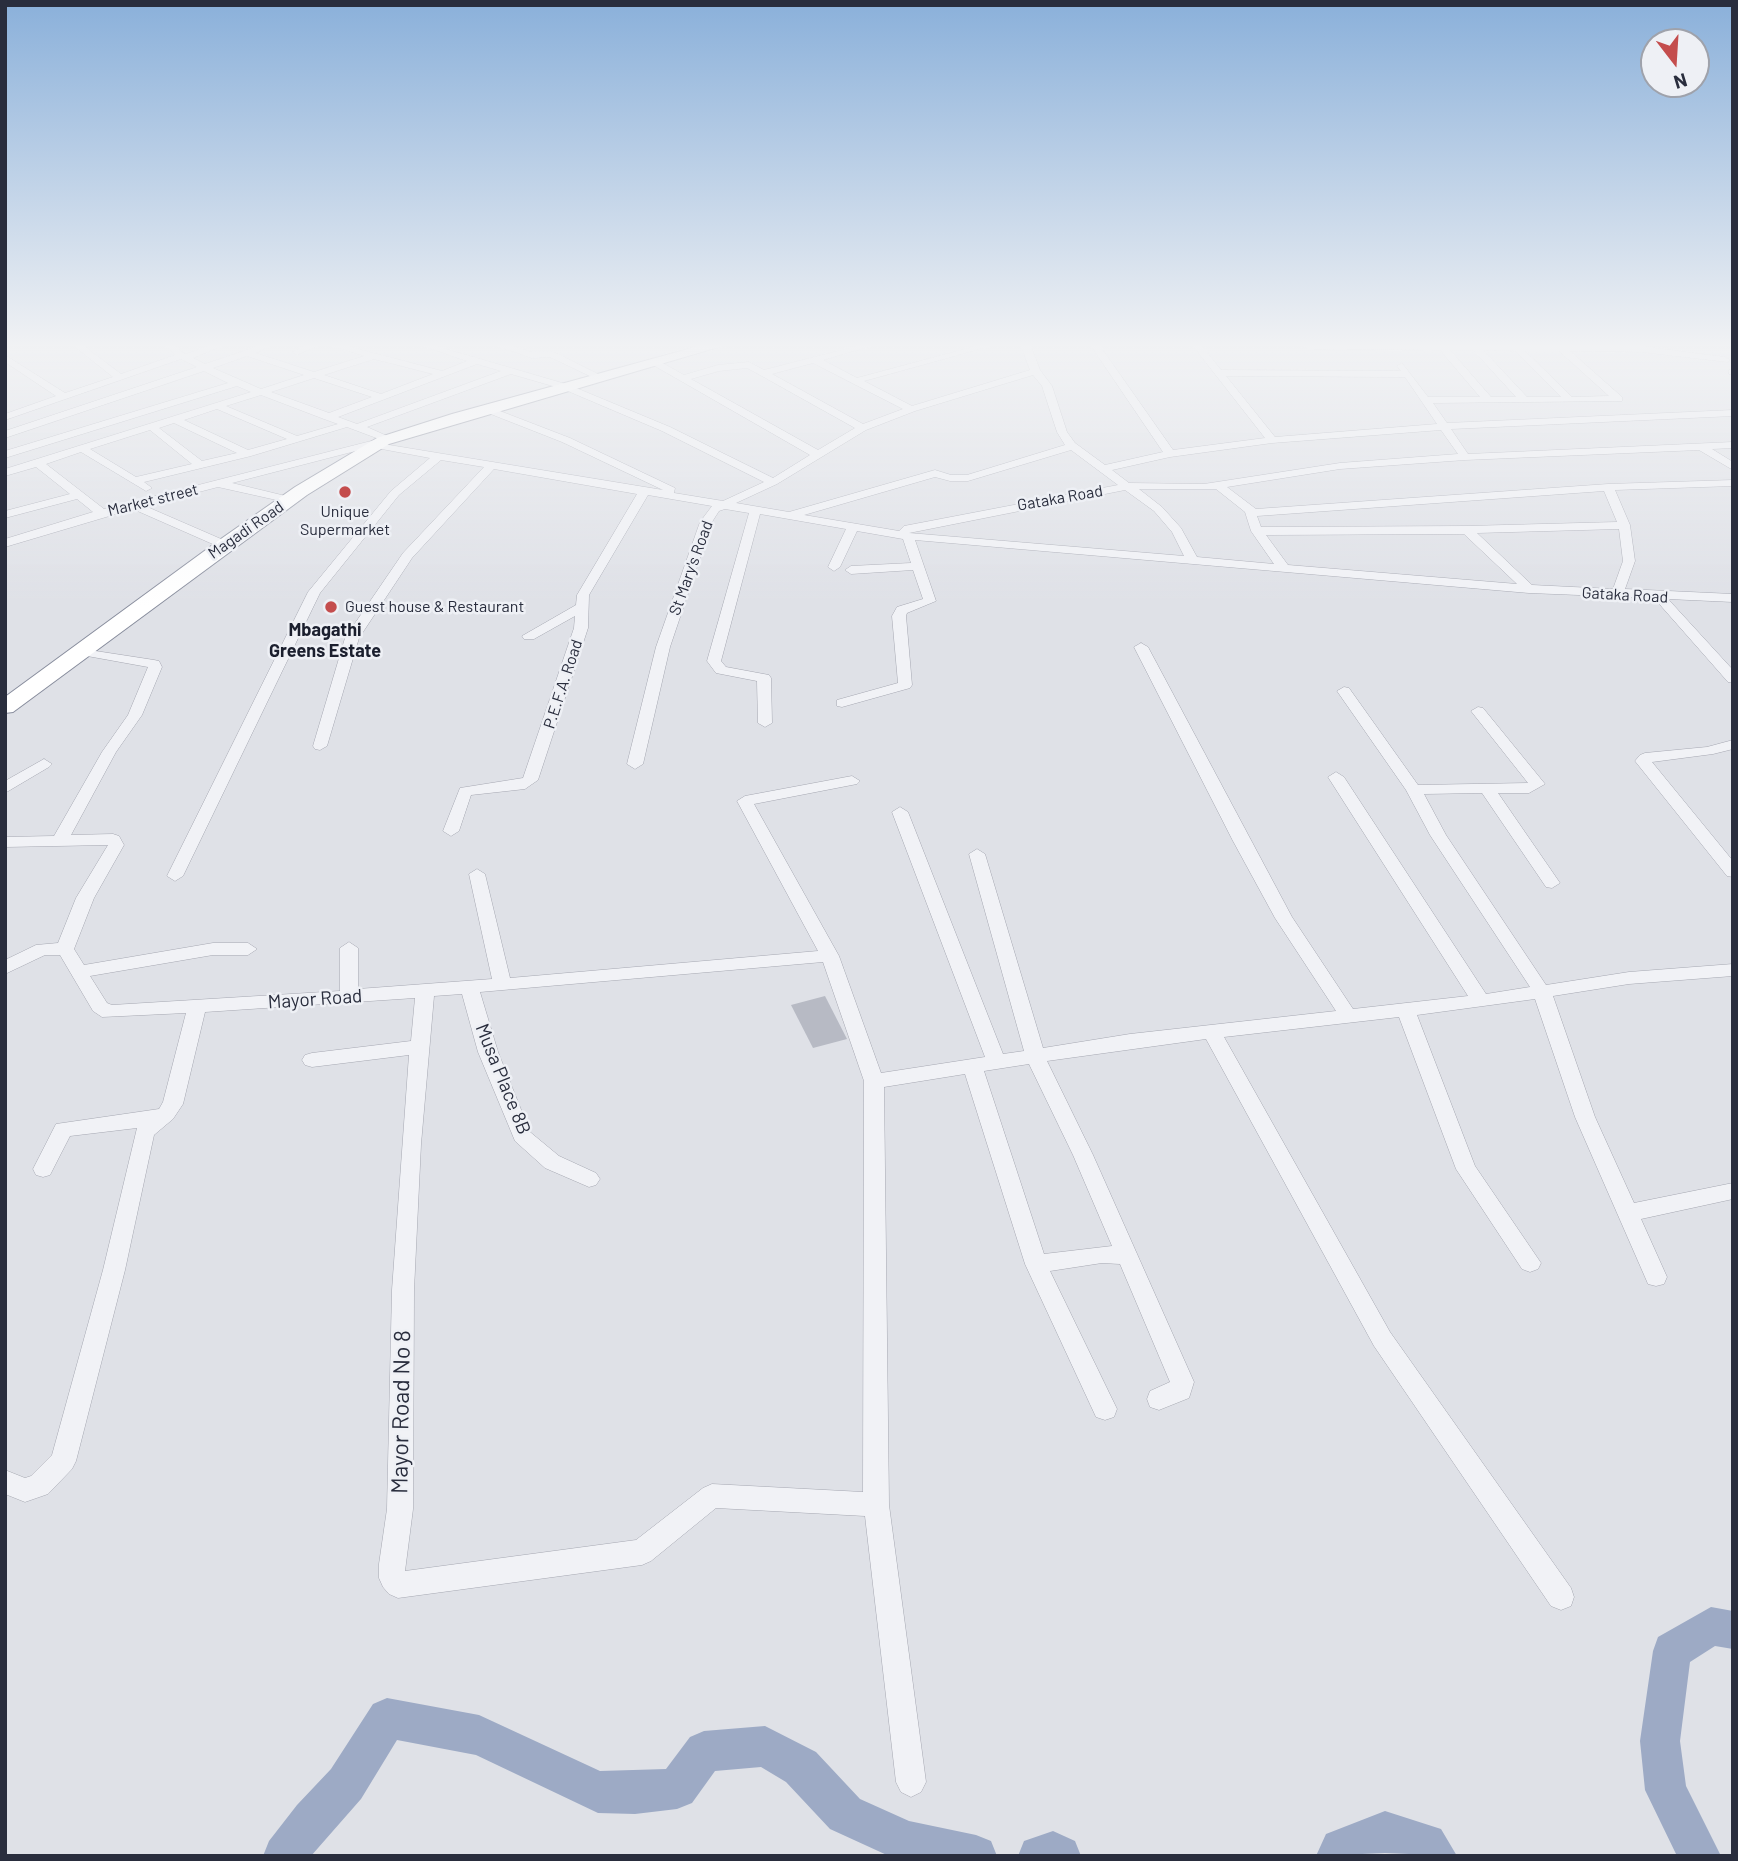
<!DOCTYPE html>
<style>
body{margin:0}
#map{position:relative;width:1738px;height:1861px;overflow:hidden;background:#dfe1e7;font-family:Barlow,sans-serif}
canvas{display:block}
.frame{position:absolute;inset:0;border:7px solid #292d3d;pointer-events:none}
.north{position:absolute;left:1640px;top:28px;width:70px;height:70px;box-sizing:border-box;background:#eef0f5;border:2px solid #9fa2ab;border-radius:50%;rotate:163deg;font-size:19px;font-weight:700;line-height:28px;text-align:center;color:#292d3d}
.north::after{content:'';display:block;margin:auto;width:24px;height:32px;background:#c44d4d;clip-path:polygon(50% 0,100% 100%,50% 72%,0 100%)}
</style>
<div id="map">
<canvas width="1738" height="1861"></canvas>
<div class="frame"></div>
<div class="north">N</div>
</div>
<script>
const c = document.querySelector('canvas').getContext('2d');
c.lineJoin = 'round';
const toPath = rows => new Path2D(rows.map(r => 'M' + r).join(''));
function fill(path, color) { c.fillStyle = color; c.fill(path, 'evenodd'); }
function stroke(path, color, width, dash) { c.strokeStyle = color; c.lineWidth = width; c.lineCap = dash ? 'butt' : 'round'; c.setLineDash(dash || []); c.stroke(path); }
function drawText(font, color, halo, rows, align = 'center') {
  c.font = font + ' Barlow,sans-serif'; c.lineWidth = 5; c.setLineDash([]); c.textBaseline = 'middle'; c.strokeStyle = halo; c.fillStyle = color; for (const [text, x, y, turn = 0] of rows) {
    c.save(); c.translate(x, y); c.rotate((+turn || 0) * Math.PI / 180); c.textAlign = isNaN(turn) ? turn : align; if (halo) c.strokeText(text, 0, 0); c.fillText(text, 0, 0); c.restore();
  }
}
const river = toPath([
 [1711,1607,1733,1611,1733,1649,1715,1646,1690,1662,1680,1741,1686,1786,1721,1856,1677,1856,1645,1790,1640,1741,1653,1651,1658,1637,1711,1607],
 [387,1698,479,1715,600,1771,666,1769,690,1737,704,1731,765,1726,816,1752,860,1799,909,1821,976,1835,991,1841,997,1856,889,1856,830,1829,786,1782,761,1767,715,1771,692,1803,677,1809,635,1814,598,1813,476,1755,397,1740,361,1799,311,1856,263,1856,269,1841,297,1805,331,1769,373,1704,387,1698],
 [1385,1811,1441,1829,1457,1856,1385,1853,1316,1856,1326,1834,1385,1811],
 [1053,1831,1075,1841,1081,1856,1018,1856,1024,1841,1053,1831]
]);
const building = toPath([
 [825,996,847,1039,813,1048,791,1005]
]);
const minor = toPath([
 [74,346,84,346,121,374,175,355,165,346,175,346,185,354,209,346,223,346,193,358,205,364,258,346,271,346,256,353,314,372,364,356,332,346,347,346,442,371,467,361,422,346,436,346,569,385,670,427,773,478,810,455,653,365,653,361,659,361,684,375,718,365,749,362,764,370,857,346,872,346,823,360,857,378,976,346,991,346,864,381,912,406,1030,370,1021,346,1031,346,1040,370,1052,386,1067,432,1075,443,1105,465,1163,452,1091,346,1100,346,1173,450,1265,438,1193,346,1202,346,1221,370,1401,371,1397,366,1402,363,1428,397,1480,397,1440,350,1308,349,1304,346,1640,346,1725,357,1730,360,1728,362,1640,352,1570,351,1622,397,1622,401,1433,403,1447,423,1733,410,1733,416,1451,429,1468,454,1733,442,1733,448,1712,449,1733,462,1733,470,1699,450,1465,460,1340,469,1227,487,1256,509,1608,484,1733,480,1733,486,1615,490,1630,525,1635,561,1625,589,1733,594,1733,602,1668,599,1733,670,1733,683,1728,682,1654,598,1529,593,915,540,936,601,907,613,906,616,912,685,910,688,842,707,837,706,837,700,898,683,892,616,897,607,923,599,913,570,851,574,845,570,851,566,911,563,903,539,857,531,840,567,834,571,828,567,846,529,760,514,721,661,726,667,769,675,771,678,772,723,765,727,758,723,757,681,716,673,707,661,749,513,725,509,719,511,712,522,670,647,643,764,635,769,627,764,656,647,700,522,712,506,648,495,589,595,588,628,538,780,525,789,471,795,459,831,451,836,443,831,460,788,523,778,574,628,575,616,534,639,524,639,522,636,576,605,577,595,637,494,494,469,412,558,359,638,327,746,320,750,315,749,313,746,345,638,403,553,484,467,441,460,399,495,320,593,183,876,175,881,167,876,308,592,391,491,430,458,371,447,232,483,294,498,296,500,290,503,218,487,145,506,228,542,230,545,224,549,133,509,5,547,5,539,93,512,77,499,5,518,5,511,70,494,36,467,5,476,5,469,251,392,237,386,5,458,5,451,228,383,204,371,5,438,5,431,197,367,181,359,5,420,5,414,56,396,5,362,5,355,65,393,113,377,74,346],
 [1450,350,1473,350,1516,397,1491,397,1450,350],
 [1483,350,1515,351,1561,397,1527,397,1483,350],
 [1525,351,1559,351,1609,396,1572,397,1525,351],
 [247,356,304,375,261,389,213,368,247,356],
 [374,359,433,374,381,394,324,375,374,359],
 [813,363,852,383,903,409,863,424,772,374,813,363],
 [477,364,501,371,357,424,338,417,477,364],
 [747,368,760,375,855,428,818,450,691,379,719,371,747,368],
 [511,374,563,389,662,431,764,482,723,501,674,493,675,488,570,438,487,406,483,407,483,411,562,442,663,490,383,444,394,439,367,427,511,374],
 [1033,375,1042,386,1057,432,1065,445,967,475,951,475,935,470,789,512,736,503,777,484,866,430,915,411,1033,375],
 [1226,376,1405,377,1437,424,1275,437,1226,376],
 [314,378,372,397,329,413,271,392,314,378],
 [261,395,324,419,338,424,297,436,226,406,261,395],
 [217,409,287,439,248,450,184,420,217,409],
 [174,423,237,453,202,461,159,428,174,423],
 [347,427,379,439,104,509,46,464,81,452,146,491,152,488,144,482,251,456,347,427],
 [150,430,192,464,136,477,90,449,150,430],
 [1441,430,1458,454,1340,463,1204,484,1129,483,1112,470,1170,457,1272,443,1441,430],
 [1071,450,1118,485,904,526,899,531,804,515,935,477,950,481,968,481,1071,450],
 [1139,489,1216,489,1245,512,1251,531,1274,564,1197,557,1181,528,1162,507,1139,489],
 [1125,490,1154,511,1172,532,1184,556,909,533,1125,490],
 [1604,491,1617,522,1467,526,1261,527,1257,516,1604,491],
 [1619,529,1623,561,1613,589,1532,585,1477,533,1619,529],
 [1464,534,1517,584,1288,565,1266,535,1464,534],
 [304,346,317,346,297,355,292,352,304,346],
 [496,346,511,346,532,352,554,352,606,378,598,380,550,357,532,358,496,346],
 [1732,369,1733,375,1729,374,1729,370,1732,369],
 [1141,643,1148,647,1292,917,1353,1009,1468,996,1328,777,1336,772,1344,777,1486,994,1530,987,1430,835,1406,790,1337,691,1344,687,1349,688,1418,785,1528,783,1471,711,1478,707,1483,708,1545,784,1529,793,1498,793,1560,883,1552,888,1546,887,1482,793,1424,794,1446,835,1546,985,1629,972,1733,964,1733,976,1629,984,1553,996,1595,1117,1634,1203,1733,1183,1733,1199,1641,1219,1667,1277,1664,1284,1656,1286,1648,1284,1645,1277,1575,1117,1535,999,1417,1015,1475,1166,1541,1263,1538,1269,1530,1272,1522,1269,1456,1169,1399,1017,1224,1037,1390,1332,1571,1588,1574,1597,1571,1606,1561,1610,1551,1606,1374,1346,1206,1039,1047,1061,1093,1155,1194,1382,1189,1398,1159,1410,1150,1407,1147,1399,1150,1391,1170,1382,1120,1264,1102,1263,1050,1271,1117,1409,1114,1417,1105,1420,1096,1417,1025,1264,965,1074,884,1087,889,1505,926,1782,921,1792,911,1797,901,1792,896,1782,865,1516,716,1508,651,1561,642,1565,398,1598,389,1594,383,1587,379,1578,379,1564,387,1509,392,1290,409,1055,312,1067,305,1065,302,1060,305,1055,312,1053,411,1041,415,998,205,1012,183,1104,173,1119,154,1135,125,1270,76,1461,72,1469,48,1494,25,1502,5,1494,5,1470,25,1478,31,1476,52,1455,103,1270,137,1128,70,1136,50,1175,43,1177,36,1175,33,1169,56,1124,159,1109,163,1102,186,1013,102,1017,93,1011,60,955,45,955,5,974,5,960,36,945,58,943,76,898,108,845,5,847,5,837,54,836,102,752,128,715,148,667,76,654,76,648,154,660,159,661,162,667,142,715,116,752,71,835,113,834,119,836,124,845,94,898,74,949,84,965,213,943,248,943,257,949,248,955,213,955,90,976,107,1003,112,1005,340,991,340,948,349,942,358,948,358,989,492,979,469,874,477,869,485,874,510,978,818,951,737,801,745,796,852,776,860,781,857,784,754,804,839,956,881,1073,985,1057,892,812,900,807,908,812,1003,1054,1024,1051,969,854,977,849,985,854,1043,1048,1130,1034,1336,1011,1275,918,1233,841,1134,647,1141,643],
 [823,962,864,1081,863,1492,712,1484,703,1488,636,1540,405,1571,413,1509,414,1290,421,1144,434,996,462,994,478,1052,515,1141,545,1168,589,1187,596,1185,600,1179,596,1173,559,1156,530,1132,498,1052,480,992,823,962],
 [1029,1064,1073,1155,1112,1246,1044,1254,984,1071,1029,1064],
 [1733,740,1733,749,1713,754,1652,762,1733,861,1733,877,1727,876,1635,761,1640,755,1645,753,1707,747,1733,740],
 [44,759,52,764,49,767,5,793,5,781,44,759]
]);
const highway = toPath([
 [699,346,722,346,389,444,307,495,13,712,5,713,5,697,218,541,295,487,377,438,452,414,699,346]
]);
const markers = [
 [345,492,7,"#c44d4d"],
 [331,607,7,"#c44d4d"]
];
const farStreetnames = [
 ["Gataka Road",1060,498,-10],
 ["Market street",153,500,-14],
 ["Magadi Road",246,530,-35],
 ["St Mary's Road",691,568,-70],
 ["Gataka Road",1625,595,3],
 ["P.E.F.A. Road",563,684,-72]
];
const farPoinames = [
 ["Unique",345,512],
 ["Supermarket",345,530],
 ["Guest house & Restaurant",345,607,"left"]
];
const farNeighbourhoodnames = [
 ["Mbagathi",325,630],
 ["Greens Estate",325,651]
];
const streetNames = [
 ["Mayor Road",315,999,-4],
 ["Musa Place 8B",503,1079,68]
];
const nearStreetnames = [
 ["Mayor Road No 8",401,1412,-89]
];
fill(river, '#9daac5');
fill(building, '#b7bac4');
stroke(minor, '#a5a7b1', 1);
stroke(highway, '#888d9d', 2);
fill(minor, '#f1f2f6');
fill(highway, '#fff');
const sky = c.createLinearGradient(0, 0, 0, 607);
sky.addColorStop(0, '#8ab0da');
sky.addColorStop(0.57, '#f1f2f4');
sky.addColorStop(1, '#f1f2f400');
c.fillStyle = sky;
c.fillRect(0, 0, 1738, 607);
for (const [x, y, r, color] of markers) { const dot = new Path2D(); dot.arc(x, y, r, 0, 2 * Math.PI); c.fillStyle = color; c.fill(dot); stroke(dot, '#eef0f5', 2.5); }
drawText('16px', '#292d3d', '#eef0f5', farStreetnames);
drawText('16px', '#292d3d', '#eef0f5', farPoinames);
drawText('bold 18px', '#1b1f2e', '#eef0f5', farNeighbourhoodnames);
drawText('19px', '#292d3d', '#eef0f5', streetNames);
drawText('23px', '#292d3d', '#eef0f5', nearStreetnames);
</script>
